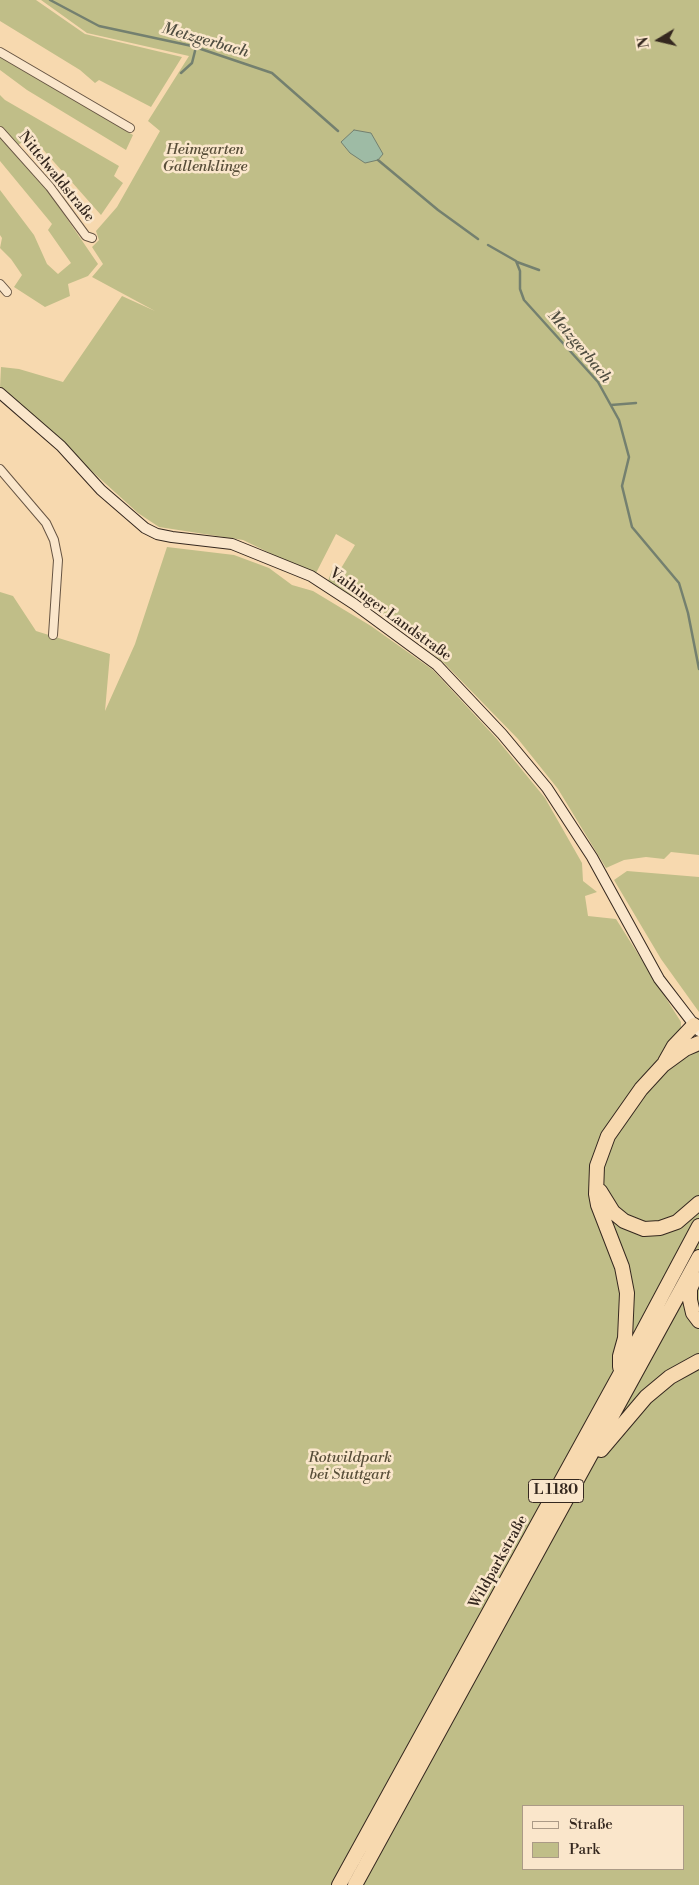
<!DOCTYPE html>
<meta charset="utf-8">
<style>
body{margin:0}
#map{position:relative;width:699px;height:1885px;overflow:hidden;background:#f7d9af;font-family:"Libre Bodoni",serif}
canvas{display:block}
.legend{position:absolute;left:522px;top:1805px;width:162px;height:65px;box-sizing:border-box;background:#fae6cb;border:1px solid #ab9a86;margin:0;padding:6px 9px;list-style:none;font-size:15px;color:#35281f}
.legend li{display:flex;align-items:center;gap:10px;height:25px}
.legend b{width:25px;border:1px solid #ab9a86}
.north{position:absolute;left:634px;top:15px;width:50px;height:50px;-webkit-text-stroke:4px #fae6cb;paint-order:stroke;rotate:261deg;font-size:14px;font-weight:700;line-height:20px;text-align:center;color:#35281f}
.north::after{content:'';display:block;margin:auto;width:18px;height:22px;background:#35281f;clip-path:polygon(50% 0,100% 100%,50% 72%,0 100%)}
</style>
<div id="map">
<canvas width="699" height="1885"></canvas>
<ul class="legend">
<li><b style="height:6px;background:#fae6cb"></b>Straße</li>
<li><b style="height:14px;background:#c0be88"></b>Park</li>
</ul>
<div class="north">N</div>
</div>
<script>
const c = document.querySelector('canvas').getContext('2d');
c.lineJoin = 'round';
function fill(path, color) { c.fillStyle = color; c.fill(path, 'evenodd'); }
const toPath = rows => new Path2D(rows.map(r => 'M' + r).join(''));
function stroke(path, color, width, dash) { c.strokeStyle = color; c.lineWidth = width; c.lineCap = dash ? 'butt' : 'round'; c.setLineDash(dash || []); c.stroke(path); }
function drawText(font, color, halo, rows, align = 'center') {
  c.font = font + ' "Libre Bodoni",serif'; c.lineWidth = 5; c.setLineDash([]); c.textBaseline = 'middle'; c.strokeStyle = halo; c.fillStyle = color; for (const [text, x, y, turn = 0] of rows) {
    c.save(); c.translate(x, y); c.rotate((+turn || 0) * Math.PI / 180); c.textAlign = isNaN(turn) ? turn : align; if (halo) c.strokeText(text, 0, 0); c.fillText(text, 0, 0); c.restore();
  }
}
const green = toPath([
 [0,0,36,0,85,34,182,57,151,107,99,80,95,83,80,70,0,21],
 [41,0,699,0,699,855,671,852,664,859,646,857,624,860,606,868,558,789,518,739,444,663,389,618,328,581,332,570,340,570,355,545,336,534,315,575,243,540,159,527,138,513,0,388,1,367,19,369,63,382,122,296,155,311,92,277,103,264,92,247,99,240,96,231,117,207,160,131,148,121,189,56,87,33],
 [0,55,133,135,126,150,27,90,0,70],
 [0,95,5,100,119,166,114,176,123,183,101,215,31,136,18,145,0,126],
 [0,137,46,188,98,264,88,276,68,284,70,296,45,307,14,287,22,275,11,259,0,248,2,238,0,235,0,190,34,235,47,264,58,274,71,263,48,230,52,224,0,161],
 [167,547,234,555,269,568,292,585,313,591,371,626,433,670,496,738,545,798,582,863,583,881,597,892,585,896,588,916,616,919,681,1022,681,1030,657,1064,643,1076,632,1091,694,1052,699,1052,699,1885,0,1885,0,592,13,596,36,631,110,654,105,711,135,644],
 [523,1806,683,1806,683,1869,523,1869],
 [627,871,699,877,699,1012,661,959,614,880]
]);
const water = toPath([
 [354,130,371,133,383,154,378,160,365,163,350,153,341,142,354,130]
]);
const stream = toPath([
 [50,0,99,26,192,46,272,73,338,131],
 [181,73,192,63,196,47],
 [378,160,438,210,478,239],
 [488,245,516,261,520,271,520,289,524,300,598,382,619,420,629,457,622,486,632,527,679,583,688,613,699,669],
 [517,262,539,270],
 [611,405,636,403]
]);
const street = toPath([
 [0,52,130,128],
 [0,131,50,187,86,236,92,238],
 [0,284,7,292],
 [0,469,46,523,54,540,58,560,53,635]
]);
const secondary = toPath([
 [0,393,61,446,101,490,145,528,157,534,172,537,232,544,311,576,354,604,437,665,502,734,547,788,592,857,659,979,699,1031]
]);
const highway = toPath([
 [665,1062,674,1046,694,1025],
 [600,1191,613,1212,624,1221,644,1229,660,1228,677,1222,699,1203],
 [695,1278,690,1289,690,1300,693,1313,699,1321],
 [620,1367,620,1356,625,1338,627,1293,622,1267,598,1205,596,1194,597,1166,608,1136,641,1089,663,1065,685,1049,699,1043],
 [601,1450,646,1397,670,1377,699,1361],
 [339,1885,619,1376,699,1226],
 [355,1885,699,1257]
]);
const shields = [
 [556,1491,55]
];
const shieldNames = [
 ["L 1180",556,1491]
];
const parkNames = [
 ["Heimgarten",205,150],
 ["Gallenklinge",205,167],
 ["Rotwildpark",350,1458],
 ["bei Stuttgart",350,1475]
];
const streetNames = [
 ["Nittelwaldstraße",56,177,51],
 ["Vaihinger Landstraße",390,615,36],
 ["Wildparkstraße",499,1562,-61]
];
const waterNames = [
 ["Metzgerbach",205,41,16],
 ["Metzgerbach",579,347,50]
];
fill(green, '#c0be88');
fill(water, '#9ebba5');
stroke(water, '#74806f', 1);
stroke(stream, '#74806f', 2.5);
stroke(street, '#665443', 10);
stroke(secondary, '#35281f', 12);
stroke(highway, '#35281f', 16);
stroke(street, '#fae6cb', 8);
stroke(secondary, '#fae6cb', 10);
stroke(highway, '#f7d9af', 14);
for (const [x, y, w] of shields) { const box = new Path2D(); box.roundRect(x - w / 2, y - 11.5, w, 23, 4); c.fillStyle = '#fae6cb'; c.fill(box); stroke(box, '#35281f', 1); }
drawText('bold 14px', '#35281f', null, shieldNames);
drawText('italic 15px', '#584e39', '#fae6cb', parkNames);
drawText('15px', '#35281f', '#fae6cb', streetNames);
drawText('italic 16px', '#4f4d40', '#fae6cb', waterNames);
</script>
